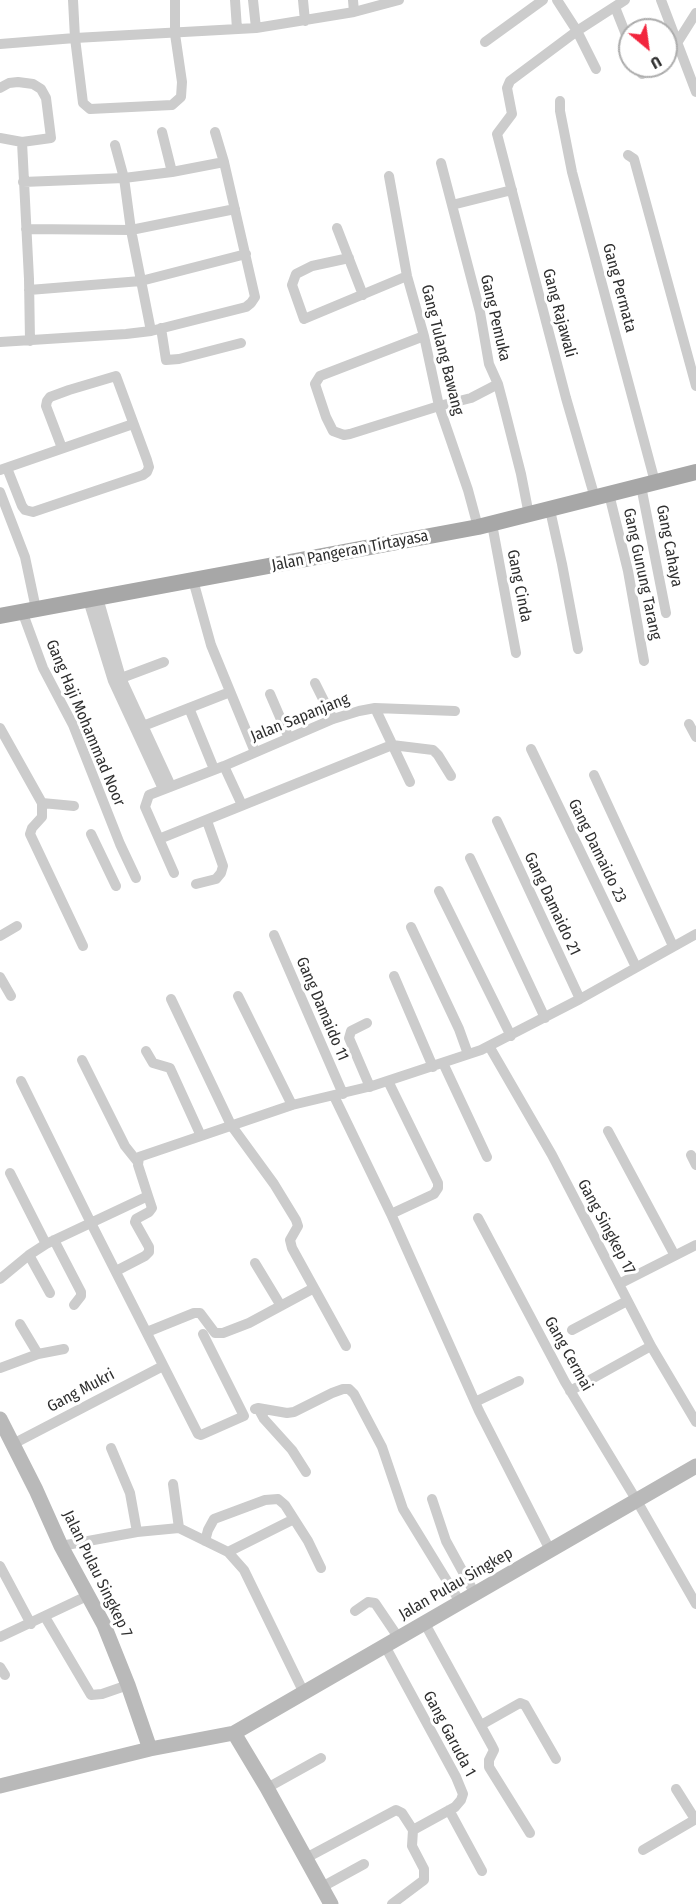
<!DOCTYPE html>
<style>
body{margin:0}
#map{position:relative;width:696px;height:1904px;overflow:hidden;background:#fff;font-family:"Fira Sans Condensed",sans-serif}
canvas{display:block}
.north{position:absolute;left:618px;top:18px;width:60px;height:60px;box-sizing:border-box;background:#fff;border:2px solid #acacac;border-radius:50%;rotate:151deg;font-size:16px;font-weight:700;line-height:24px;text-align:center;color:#2f2f2f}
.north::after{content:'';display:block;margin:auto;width:21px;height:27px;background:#f2253d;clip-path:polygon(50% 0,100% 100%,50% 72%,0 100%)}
</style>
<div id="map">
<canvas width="696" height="1904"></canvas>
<div class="north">U</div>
</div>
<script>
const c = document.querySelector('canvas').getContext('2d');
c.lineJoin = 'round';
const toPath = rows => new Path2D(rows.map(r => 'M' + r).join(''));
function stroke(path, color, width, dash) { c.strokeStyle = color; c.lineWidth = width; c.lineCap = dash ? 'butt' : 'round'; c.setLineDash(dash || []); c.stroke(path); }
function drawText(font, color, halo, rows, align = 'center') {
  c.font = font + ' "Fira Sans Condensed",sans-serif'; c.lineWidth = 6; c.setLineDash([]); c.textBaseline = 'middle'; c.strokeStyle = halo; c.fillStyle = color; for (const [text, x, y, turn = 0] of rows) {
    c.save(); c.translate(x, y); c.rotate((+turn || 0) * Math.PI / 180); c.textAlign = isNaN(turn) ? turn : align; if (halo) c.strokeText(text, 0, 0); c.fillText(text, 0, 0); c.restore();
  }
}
const street = toPath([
 [73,0,75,38,83,103,90,109,172,105,181,97,182,82,175,34,175,0],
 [235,0,237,29],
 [253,0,256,28],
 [303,0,305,21],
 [353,0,354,12],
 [557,0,577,31,596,69],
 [661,0,696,92],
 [615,7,630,45],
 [485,42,543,0],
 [677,43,696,13],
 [0,44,75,38,256,28,354,12,399,0],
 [638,66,642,74],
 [0,88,9,83,18,82,33,84,41,89,46,98,51,138,22,142,0,138],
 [560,101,560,111,572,172,655,482],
 [162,132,172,172],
 [22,142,29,279,30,341],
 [115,145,124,178,131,230,151,331],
 [628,155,634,159,696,386],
 [441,163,480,312,489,364,498,384,503,403,521,474,529,515],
 [389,176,407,276,424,336,439,406,468,490,478,527],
 [23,182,124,178,172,172,224,162],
 [452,205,512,190],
 [337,228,363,295],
 [26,229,131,230,235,209],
 [349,258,312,266,296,274,292,285,304,319,407,276],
 [29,290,141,281,246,254],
 [161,328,166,360,179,359,241,343],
 [424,336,320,376,315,384,326,417,333,431,344,435,350,434,439,406,471,398,498,384],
 [0,342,126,334,151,331,246,307,251,303,255,297,224,162,215,132],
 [7,468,22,506,25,510,33,512,143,475,147,472,149,467,147,460,116,376,69,390,50,397,47,401,46,406,62,448],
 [0,470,133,424],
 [641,486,666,613],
 [0,492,25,557,36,609],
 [609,494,628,571,644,661],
 [595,498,566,398,497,134,512,114,507,88,510,81,577,31,625,0],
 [550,510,562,564,578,649],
 [492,524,516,653],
 [193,580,211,645,255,752],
 [98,598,121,678,171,786],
 [88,600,113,681,163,789],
 [22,611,43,668,73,725,120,844,136,878],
 [116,680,164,662],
 [315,683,333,719],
 [270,694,289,738],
 [189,708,214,769],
 [375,708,410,782],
 [689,724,696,737],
 [0,728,42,803,42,817,32,828,30,834,83,946],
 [138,728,230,692],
 [531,749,636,967],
 [224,766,242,805],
 [594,775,673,946],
 [42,803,74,806],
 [497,821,580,999],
 [91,834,116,886],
 [159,839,392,745,433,750,438,755,451,776],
 [470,858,545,1018],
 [174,873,145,807,149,795,224,766,333,719,359,711,375,708,455,711],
 [196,884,216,879,221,873,223,866,207,821],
 [439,891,511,1036],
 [411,927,459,1029,468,1054],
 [274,935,343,1094],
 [0,936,17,926],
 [394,976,433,1067],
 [0,977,11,996],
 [238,996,292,1105],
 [171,999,231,1125,274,1184,296,1220,298,1226,290,1240,292,1248,346,1346],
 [367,1023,351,1031,349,1038,370,1087],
 [489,1046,552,1155,651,1346,696,1422],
 [146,1051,153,1063,170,1068,201,1136],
 [82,1060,125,1146,137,1161],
 [443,1063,487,1157],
 [21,1081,91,1223,198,1434,201,1435,244,1416,203,1334],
 [388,1081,438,1183,438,1188,434,1194,391,1214],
 [334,1096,391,1214,479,1411,550,1550],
 [608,1131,674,1254],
 [691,1155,696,1165],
 [10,1173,46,1244],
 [478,1218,565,1382,637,1501,696,1604],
 [54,1240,81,1292,81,1296,74,1305],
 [29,1255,50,1293],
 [255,1263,281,1306],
 [116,1271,145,1256,149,1252,149,1247,135,1222,136,1219,149,1212,152,1208,148,1196],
 [0,1279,29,1255,46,1244,148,1196,138,1165,139,1157,292,1105,372,1086,481,1050,580,999,696,934],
 [619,1284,696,1245],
 [20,1324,38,1354],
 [572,1330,627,1301],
 [147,1332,194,1313,200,1313,215,1333,223,1333,249,1323,314,1288],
 [0,1368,38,1354,64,1349],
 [570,1391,651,1346],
 [475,1402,519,1381],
 [258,1408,287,1413,294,1412,332,1393,343,1389,349,1389,354,1394,382,1447,403,1509,460,1602],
 [255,1409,258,1408,264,1419,292,1450,306,1472],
 [13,1444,163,1366],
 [111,1448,130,1493,137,1532],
 [173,1484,179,1528],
 [432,1499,446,1541,475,1594],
 [205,1541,208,1530,214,1519,265,1500,278,1499,285,1505,308,1541,321,1568],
 [61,1546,137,1532,179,1528,228,1552,244,1570,304,1693],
 [228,1552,294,1519],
 [0,1566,31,1624],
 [355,1611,368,1602,375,1603,398,1637],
 [45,1617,91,1695,102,1694,128,1685],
 [424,1622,492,1746,494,1750,489,1760,489,1767,530,1833],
 [0,1637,87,1596],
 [385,1646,456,1777,463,1794,461,1800,455,1807,413,1830],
 [0,1667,5,1675],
 [481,1725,520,1703,525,1705,556,1759],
 [267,1788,321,1758],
 [676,1789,695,1819],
 [449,1810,482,1871],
 [643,1850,696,1819],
 [306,1858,396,1810,402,1813,413,1830],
 [322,1887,364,1864],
 [392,1904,424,1880,424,1869,412,1846,413,1830]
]);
const secondary = toPath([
 [0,1419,36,1490,61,1546,104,1625,128,1685,150,1749],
 [234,1733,267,1788,331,1904],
 [0,1786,150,1749,234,1733,696,1466]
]);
const primary = toPath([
 [0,616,478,527,696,472]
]);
const streetNames = [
 ["Gang Permata",619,288,75],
 ["Gang Rajawali",559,313,75],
 ["Gang Pemuka",495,318,77],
 ["Gang Tulang Bawang",442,350,76],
 ["Gang Cahaya",669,546,79],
 ["Jalan Pangeran Tirtayasa",350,551,-11],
 ["Gang Gunung Tarang",642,574,78],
 ["Gang Cinda",519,586,79],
 ["Jalan Sapanjang",300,718,-22],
 ["Gang Haji Mohammad Noor",85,723,67],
 ["Gang Damaido 23",597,851,64],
 ["Gang Damaido 21",552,904,65],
 ["Gang Damaido 11",322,1009,67],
 ["Gang Singkep 17",606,1227,62],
 ["Gang Cermai",568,1354,61],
 ["Gang Mukri",81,1391,-28],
 ["Jalan Pulau Singkep 7",97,1574,64],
 ["Jalan Pulau Singkep",456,1584,-30],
 ["Gang Garuda 1",449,1734,62]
];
stroke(street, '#ccc', 10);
stroke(secondary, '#b9b9b9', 15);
stroke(primary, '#a7a7a7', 16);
drawText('16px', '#2f2f2f', '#fff', streetNames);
</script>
